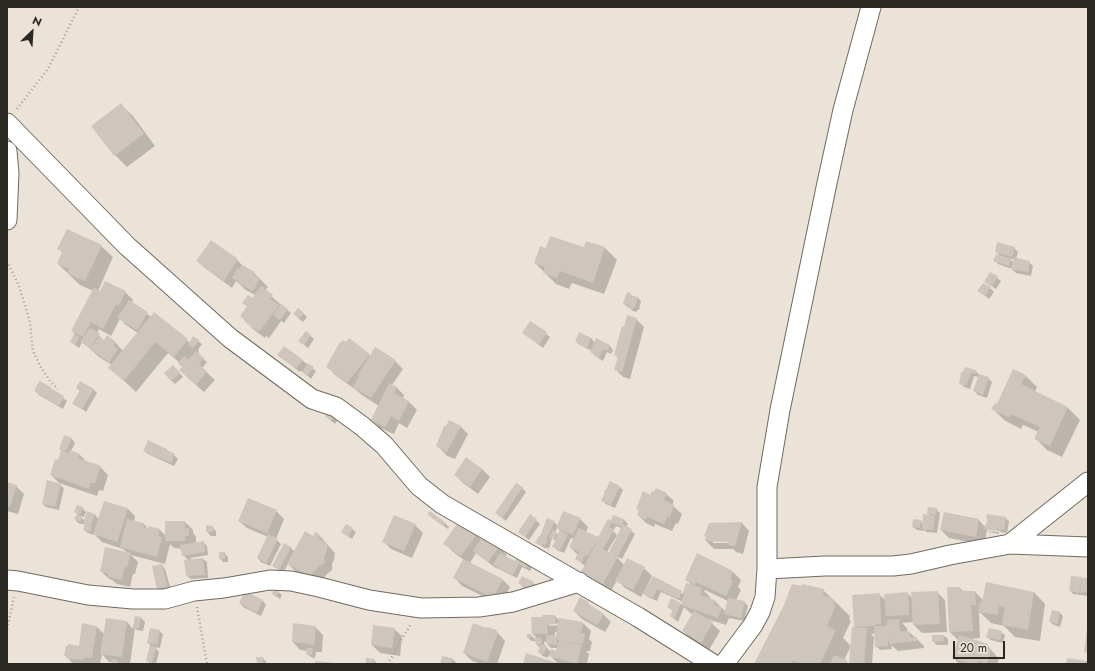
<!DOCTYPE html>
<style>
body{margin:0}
#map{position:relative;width:1095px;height:671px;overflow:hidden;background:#ebe3d8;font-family:Jost,sans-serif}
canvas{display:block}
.frame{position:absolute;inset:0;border:8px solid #2a2823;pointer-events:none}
.north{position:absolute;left:12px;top:12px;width:40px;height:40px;-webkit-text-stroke:3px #ebe3d8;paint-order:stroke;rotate:25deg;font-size:11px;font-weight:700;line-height:16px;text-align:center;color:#2a2823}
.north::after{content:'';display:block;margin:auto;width:14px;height:18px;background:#2a2823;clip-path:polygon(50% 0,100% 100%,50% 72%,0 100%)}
.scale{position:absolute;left:953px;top:641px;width:52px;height:18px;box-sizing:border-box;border:2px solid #2a2823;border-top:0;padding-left:5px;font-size:12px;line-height:14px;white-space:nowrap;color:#2a2823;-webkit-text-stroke:3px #ebe3d8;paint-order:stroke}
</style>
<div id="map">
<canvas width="1095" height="671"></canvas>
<div class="frame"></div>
<div class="north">N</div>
<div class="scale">20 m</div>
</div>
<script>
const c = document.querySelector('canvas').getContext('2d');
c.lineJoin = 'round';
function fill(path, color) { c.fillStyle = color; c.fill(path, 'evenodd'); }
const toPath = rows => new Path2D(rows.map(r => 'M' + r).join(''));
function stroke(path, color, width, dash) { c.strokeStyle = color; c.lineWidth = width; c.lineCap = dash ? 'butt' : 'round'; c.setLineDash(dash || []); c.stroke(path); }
const shadow = toPath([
 [121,105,133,116,155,146,127,167,115,155,93,126],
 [587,242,605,248,617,260,604,294,572,283,569,289,556,284,535,263,585,249],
 [101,246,113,257,98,291,101,292,125,292,133,300,132,303,151,317,154,313,190,343,198,341,202,344,198,350,199,352,198,354,207,362,202,368,215,380,204,392,188,378,180,363,168,353,136,392,110,368,112,365,99,357,82,342,79,348,71,342,75,334,72,331,93,291,80,285,58,264,63,253,58,249],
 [120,319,126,325,138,333,123,351,115,342,104,341,97,333,99,329,111,336],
 [1014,248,1018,252,1016,259,1029,262,1033,266,1031,276,1016,273,1012,269,998,264,995,260,1001,257,996,251],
 [1009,258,1015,260,1014,263],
 [237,260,245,268,254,273,268,287,265,291,291,313,284,323,281,321,269,338,266,336,265,338,253,329,241,316,248,307,244,303,252,300,255,295,246,290,236,281,232,288,205,268,197,261],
 [990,273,1001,281,996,289,985,282],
 [990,288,994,292,989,299,979,291],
 [630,294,632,296,637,297,641,301,639,310,637,310,637,312,633,311,624,304],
 [303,313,307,317,303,322,298,318],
 [636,319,644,327,630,379,623,377,615,369,618,358,615,355,625,328],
 [531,322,550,337,543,348,523,333],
 [306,332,314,339,308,348,303,344],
 [580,333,591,338,595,343,597,340,610,346,613,350,611,354,607,352,603,361,595,356,592,351,580,345,576,342],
 [285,347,316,371,311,379,302,371,300,372,278,355],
 [369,355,371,356,395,361,403,369,392,385,396,387,404,395,403,399,409,402,417,410,407,428,399,423,394,434,380,428,372,420,379,406,362,395,356,390,335,375,328,367],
 [177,370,183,377,175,384,171,380],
 [976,371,980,376,988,378,992,382,987,398,978,395,974,391,979,377,974,376,970,389,964,387,960,383,962,373],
 [1026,376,1037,387,1035,392,1068,408,1080,420,1062,457,1047,450,1036,439,1039,432,1023,425,1021,429,1004,420,993,409],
 [77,388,93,389,97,393,86,412,73,403,80,391],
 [51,389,67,401,63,409,39,395,36,391],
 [328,414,339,418,335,424,330,420],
 [460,426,468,434,455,459,447,456,437,445],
 [65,437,72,439,75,443,71,451,80,455,87,462,100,467,108,475,103,491,99,490,97,496,59,483,51,475,59,462,62,452,60,449],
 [144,451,174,455,178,459,174,466,148,454],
 [466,458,482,469,490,477,478,494,463,483,455,475],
 [7,483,16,486,24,494,18,514,7,511],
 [60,485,64,488,59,510,46,507,43,504],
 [620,487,623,490,615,508,606,504,602,500],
 [522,488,526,492,506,521,496,513],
 [666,494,674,501,672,505,682,514,678,524,676,523,672,531,655,524,654,527,646,523,638,515,640,512,637,509,651,496],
 [82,508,86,512,84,517,80,516,85,521,94,514,99,519,128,509,135,516,134,522,144,524,149,530,149,527,160,530,166,536,185,522,193,530,193,533,196,537,196,543,203,542,207,546,208,555,191,558,191,560,203,559,207,562,208,578,191,579,187,576,188,560,183,555,182,549,174,548,170,544,165,564,131,555,138,562,135,574,133,574,130,587,117,584,112,580,109,579,101,571,128,553,123,549,102,542,94,534,94,535,88,533,84,530,86,525,78,523,75,519,78,514,75,512],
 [936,509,940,513,937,533,926,532,924,529,924,531,917,530,913,527,921,521,923,524,930,516,928,513],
 [276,511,284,519,276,539,281,544,270,566,261,562,258,558,268,537,247,528,239,521],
 [430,512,446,524,449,527,448,529,432,518],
 [945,514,979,520,984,526,987,527,988,520,987,518,1005,518,1009,521,1007,533,1000,532,1001,531,988,529,988,531,999,532,999,534,989,532,987,530,984,545,949,538,941,530],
 [531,516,540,524,529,540,523,535],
 [613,516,624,520,628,524,626,527,635,534,622,559,616,556,624,565,644,568,652,576,648,584,649,585,653,578,683,594,687,584,693,586,686,580,697,554,733,572,741,580,738,587,741,590,736,600,744,602,748,606,744,621,729,618,726,625,707,619,720,631,709,650,691,639,683,631,693,614,690,613,684,607,678,622,671,616,673,611,668,607,680,604,682,605,683,602,661,592,657,601,648,597,643,593,641,597,625,588,617,580,611,591,590,580,582,572,585,566,576,559,578,555,570,547,574,539,571,538,564,553,557,550,553,546,556,541,552,538,549,549,546,547,546,549,537,543,548,519,554,522,558,526,580,519,588,527,586,532,598,539,611,522],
 [616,526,622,528,610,551,615,556,607,552,617,535,613,531],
 [557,528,560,531,559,535,555,532],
 [705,590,728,601,726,612,715,601,709,599,710,597,704,591],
 [742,523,749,531,743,554,736,552,733,549,714,549,706,541,709,524],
 [713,541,733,541,733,543,713,543],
 [415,525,423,533,412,558,391,549,383,541],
 [212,527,216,531,216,536,211,536,207,532],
 [352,529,356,532,352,539,342,532],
 [319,535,335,553,334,560,332,564,332,570,327,574,319,583,296,572,288,564,283,573,273,566,284,544,291,548,295,552,314,537],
 [476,535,482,540,499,547,507,555,505,557,516,563,533,565,530,571,522,567,517,578,497,568,497,569,476,553,470,563,502,579,510,587,501,605,462,586,455,578,464,560,452,551,445,543],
 [224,553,228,557,228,562,223,562,220,558],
 [162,565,165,569,171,590,161,592,158,588],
 [1072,577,1088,579,1088,596,1073,594,1070,590],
 [519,583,533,583,537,586,534,593,523,587],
 [960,588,964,592,975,592,983,600,1034,592,1045,604,1040,641,1015,637,1004,626,991,623,981,613,979,613,980,638,969,639,987,645,999,659,997,664,959,664,953,657,958,640,950,632],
 [823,590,850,616,849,619,851,621,843,638,851,646,844,660,849,664,756,664],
 [245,592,263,601,266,605,261,616,243,607,240,603],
 [278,592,282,595,280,599,273,594],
 [937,592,945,600,947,632,922,633,914,625,914,622,902,623,907,628,907,632,909,632,916,638,924,646,924,648,898,651,891,645,892,649,880,650,876,646,876,633,871,634,874,637,872,664,850,664,855,628,853,596,879,594,886,601,907,593,913,599],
 [580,598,603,614,611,622,605,632,582,619,574,611],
 [1059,612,1063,616,1060,627,1054,625,1050,622],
 [555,616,559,620,583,623,591,631,589,639,592,642,590,651,586,651,589,654,587,664,558,664,549,654,548,658,543,656,539,652,540,648,537,645,536,641,532,641,528,638,531,635,536,640,536,637,533,634],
 [561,623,561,625,549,626,549,624],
 [555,632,557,632,556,640,555,640],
 [544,642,547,642,547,644,551,648,558,648,557,652,551,652,545,646],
 [135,617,141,618,145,622,143,631,137,630,135,628,130,664,119,664,119,663,112,664,113,662,109,662,102,654,100,664,73,664,65,655,80,647,97,627,104,634,107,619,127,622,133,629],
 [315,627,323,635,322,652,316,652,315,658,311,657,307,654,308,651,300,650,293,642],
 [488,628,496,631,505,641,497,664,481,664,472,661,464,653],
 [394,629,402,636,400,656,380,653,372,645],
 [159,631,163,634,160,648,155,647,159,652,156,664,151,664,147,661,151,646,148,643],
 [1001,632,1005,635,1003,643,991,640,987,637],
 [944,636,948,639,948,645,937,645,933,641],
 [443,657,452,659,456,662,455,664,441,664],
 [263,658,266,662,267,664,259,664,258,663],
 [374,660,378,664,367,664]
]);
const building = toPath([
 [121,103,144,134,114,156,91,126],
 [67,229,102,245,85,281,67,273,69,269,57,264,62,252,57,249],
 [550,236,584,247,586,241,605,247,593,283,560,271,557,278,543,273,545,267,534,263,540,246,546,248],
 [211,240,238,259,224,281,196,261],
 [997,242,1015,247,1012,257,995,252],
 [996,254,1011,259,1009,266,993,261],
 [1014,257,1029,261,1030,262,1028,272,1011,269],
 [242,265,255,272,253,275,260,278,253,291,237,282,238,281,232,278,237,268,239,269],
 [990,272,998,276,992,286,984,282],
 [105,281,126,291,119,306,116,304,103,329,91,322,83,337,71,331,94,287,100,291],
 [983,283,991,287,985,296,977,291],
 [261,286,273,295,270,299,279,305,260,331,258,329,257,331,244,321,245,320,240,316,247,306,242,303,248,295,252,298],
 [627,292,631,293,630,295,638,297,635,307,634,307,633,309,628,308,629,305,623,304,626,294,627,294],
 [129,300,148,312,137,330,117,318],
 [281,304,288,309,280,320,273,315],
 [298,308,304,313,299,319,293,314],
 [154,312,188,339,174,357,155,342,124,381,108,368],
 [627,315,637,318,622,372,614,370,618,357,614,355,622,326,624,327],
 [530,321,547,332,539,345,522,333],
 [90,328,100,334,99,336,104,340,107,335,116,342,113,346,118,349,109,362,90,349,98,338,97,337,90,348,80,342],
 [306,331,311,335,304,345,298,341],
 [579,332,591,338,587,348,575,342],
 [74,334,79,337,75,345,70,342],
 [193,336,199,340,193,348,188,345],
 [349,338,370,354,347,383,326,367,340,342,341,343,343,340,346,342],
 [596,338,610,345,608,351,603,349,599,358,590,352],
 [284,346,303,360,296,369,277,355],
 [375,347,396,360,371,398,353,387,359,376,358,375],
 [196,351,204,358,199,364,207,371,196,385,179,370,182,367,178,363,184,356,188,360],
 [308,363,314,367,307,376,302,372],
 [173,365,180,373,171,381,164,373],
 [965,367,976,370,975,374,971,373,966,386,959,384,961,372,963,372],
 [1013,369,1026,375,1021,384,1068,407,1050,446,1034,439,1040,427,1011,414,1009,417,991,409,995,403,997,404],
 [979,374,989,377,983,395,973,391],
 [40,381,52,388,46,398,34,391,38,383],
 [80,381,94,389,82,409,72,404,80,390,76,388],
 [389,383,397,387,394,393,409,401,399,421,391,416,385,427,371,420],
 [52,389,64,396,59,406,46,399],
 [328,412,336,414,331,421,325,416],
 [449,420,461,426,447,452,446,452,436,446,444,426,446,426],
 [64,435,72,438,66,451,63,450,63,451,69,453,70,450,80,454,78,458,101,466,95,483,91,483,89,489,50,475,55,459,58,460,61,450,59,449],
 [148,440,167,449,167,450,175,454,171,463,143,451],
 [466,457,482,469,470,487,454,475],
 [47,480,61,484,55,507,42,504],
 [610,481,620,486,611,505,601,501,605,492,604,492,605,490,606,490],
 [7,482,17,485,10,507,7,506],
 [516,483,523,487,502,518,495,513],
 [656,488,667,493,664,500,674,505,670,517,668,516,664,524,647,517,646,520,637,515,639,510,636,509,643,491,650,495,652,491,654,492],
 [248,498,277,510,267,533,238,521],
 [104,501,128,508,117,542,93,534],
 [77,505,83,507,80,514,74,512],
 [928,507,937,508,936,515,927,514],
 [87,511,95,514,91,526,83,523],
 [430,511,446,523,443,526,427,514],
 [563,511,581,518,573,535,556,528],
 [944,512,979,519,976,537,940,530],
 [77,514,81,516,81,522,74,519],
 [530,514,537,519,525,537,518,532],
 [923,514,935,516,933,530,922,529],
 [987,514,1006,517,1004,530,996,529,996,531,984,529,985,525,986,525,988,518,986,518],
 [394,515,416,524,404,551,382,542],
 [613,515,624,519,622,524,632,529,618,556,609,552,622,526,612,523,609,527,614,530,603,549,618,557,603,584,581,572,596,544,595,544,588,556,585,555,581,563,575,559,579,552,569,547,579,528,598,537,608,519,611,520],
 [547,518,555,521,546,540,548,540,545,546,543,544,542,546,535,543,539,536,542,537,540,536],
 [127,519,144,523,143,527,148,529,149,526,160,529,158,536,162,537,157,557,120,547],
 [913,519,921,520,920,528,912,527],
 [165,521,185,521,185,528,189,528,189,536,185,536,185,541,165,541],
 [459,521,477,534,461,556,443,544],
 [742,522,735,546,727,545,728,542,705,541,706,537,704,536,709,523],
 [85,524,92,527,90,532,83,530],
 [346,524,353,528,348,537,341,532],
 [206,525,213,526,213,532,206,532],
 [553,530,557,533,554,539,549,537],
 [560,530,568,535,560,550,552,547],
 [305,531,313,536,315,532,319,534,318,538,327,544,327,551,324,556,325,563,319,566,310,576,287,564],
 [268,534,278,539,266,563,257,558],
 [484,535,500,546,488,562,473,551],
 [204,541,205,552,182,556,180,545],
 [284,543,291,547,279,570,272,566],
 [105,547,131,553,127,567,125,566,122,580,108,577,108,573,100,572],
 [219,552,225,552,225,559,219,559],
 [500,553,515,561,519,555,530,561,526,568,519,564,513,575,493,565],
 [697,553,733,571,730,579,733,581,726,596,696,582,695,585,685,580],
 [203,558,205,575,186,576,184,560],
 [627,558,645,567,633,590,615,581],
 [463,559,503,579,493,598,453,578],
 [162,564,167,586,157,589,152,566],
 [522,576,534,582,530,590,518,583],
 [653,576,682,591,679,599,657,589,653,598,643,594,647,584,648,585],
 [1071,576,1082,577,1079,593,1069,591],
 [1082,578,1088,578,1088,592,1080,593],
 [986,582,1034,592,1028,630,1002,625,1005,607,999,606,998,615,978,612,980,602,982,602],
 [686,583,702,588,700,595,715,600,714,605,722,607,718,618,681,605,684,594,683,593],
 [792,584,802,586,802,584,824,589,823,595,835,600,833,604,836,605,827,626,836,630,820,664,801,664,793,660,791,664,754,664,783,607],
 [947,587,960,587,961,591,975,591,976,605,971,605,973,631,949,632],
 [274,588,279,591,276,597,272,594],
 [245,591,263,600,257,613,239,603],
 [938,591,940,624,913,625,911,592],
 [908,592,909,615,886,616,884,594],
 [880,593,881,624,874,625,874,626,854,627,852,595],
 [580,597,589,602,588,604,604,614,597,625,573,611],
 [671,598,681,603,674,619,670,616,673,610,667,607],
 [728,598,745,601,741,618,724,614],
 [1052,610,1060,612,1057,624,1049,622],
 [694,611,713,622,701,643,682,631],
 [542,615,555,615,556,624,547,625,548,634,532,634,531,617,542,617],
 [135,616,141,617,139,628,133,627],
 [106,618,127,621,122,657,100,654],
 [559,618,583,622,581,633,585,633,583,644,562,641,582,645,577,664,549,656,551,649,556,651,559,640,557,639,558,637,556,636],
 [899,619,900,631,909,631,910,637,917,637,917,641,889,644,888,635,888,646,875,647,874,626,887,626,887,620],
 [82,623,97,626,92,658,84,657,83,660,66,658,66,656,64,656,66,646,68,646,68,644,79,646],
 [293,623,316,626,314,645,292,642],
 [473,623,486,628,487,627,497,630,496,631,498,632,487,662,463,653],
 [373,625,395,628,392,648,371,645],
 [852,627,867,628,864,664,849,664],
 [150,628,160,630,157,645,147,643],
 [989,628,1002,631,1000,640,986,637],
 [1087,629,1088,629,1088,653,1084,652],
 [527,634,531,634,532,638,527,638],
 [546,635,555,635,556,639,557,639,557,645,547,644],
 [932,635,944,635,944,641,932,642],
 [959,635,988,644,987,648,991,650,987,664,978,661,978,664,972,664,952,658],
 [535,637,541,638,542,643,539,644,547,646,544,654,538,653,540,644,536,645],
 [150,645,156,647,152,663,146,661],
 [307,648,313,648,312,655,306,654],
 [526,653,560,664,523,664],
 [834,655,847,660,845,664,830,664],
 [442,656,452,658,451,664,440,664],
 [256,657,263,657,263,663,257,663],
 [366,658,375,659,374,664,366,664],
 [1067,658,1088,661,1088,664,1066,664],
 [112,659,118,661,118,664,111,664],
 [315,661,337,663,337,664,315,664]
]);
const path = toPath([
 [17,109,48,69,79,7],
 [7,261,19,286,30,322,33,351,40,366,50,381,58,389],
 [197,607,207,664],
 [7,629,14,597],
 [387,664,391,659,400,642,411,624]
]);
const minor = toPath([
 [7,123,127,246,230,338,312,399,336,407,362,426,384,445,419,486,442,504,638,617,713,664],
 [7,151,9,173,7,220],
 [1010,544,1088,482],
 [767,569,825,566,893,566,911,564,950,555,1010,544,1088,547],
 [7,580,18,581,88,595,133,599,165,599,194,591,224,588,270,580,291,581,319,587,369,600,421,608,479,607,513,602,579,582],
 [724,664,753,625,760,612,765,597,767,569,767,487,780,410,827,183,843,110,871,7]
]);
fill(shadow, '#0003');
fill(building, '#cec6bc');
stroke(minor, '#716a60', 21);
stroke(path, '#a6a098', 2.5, [1, 3]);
stroke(minor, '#fff', 19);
</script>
